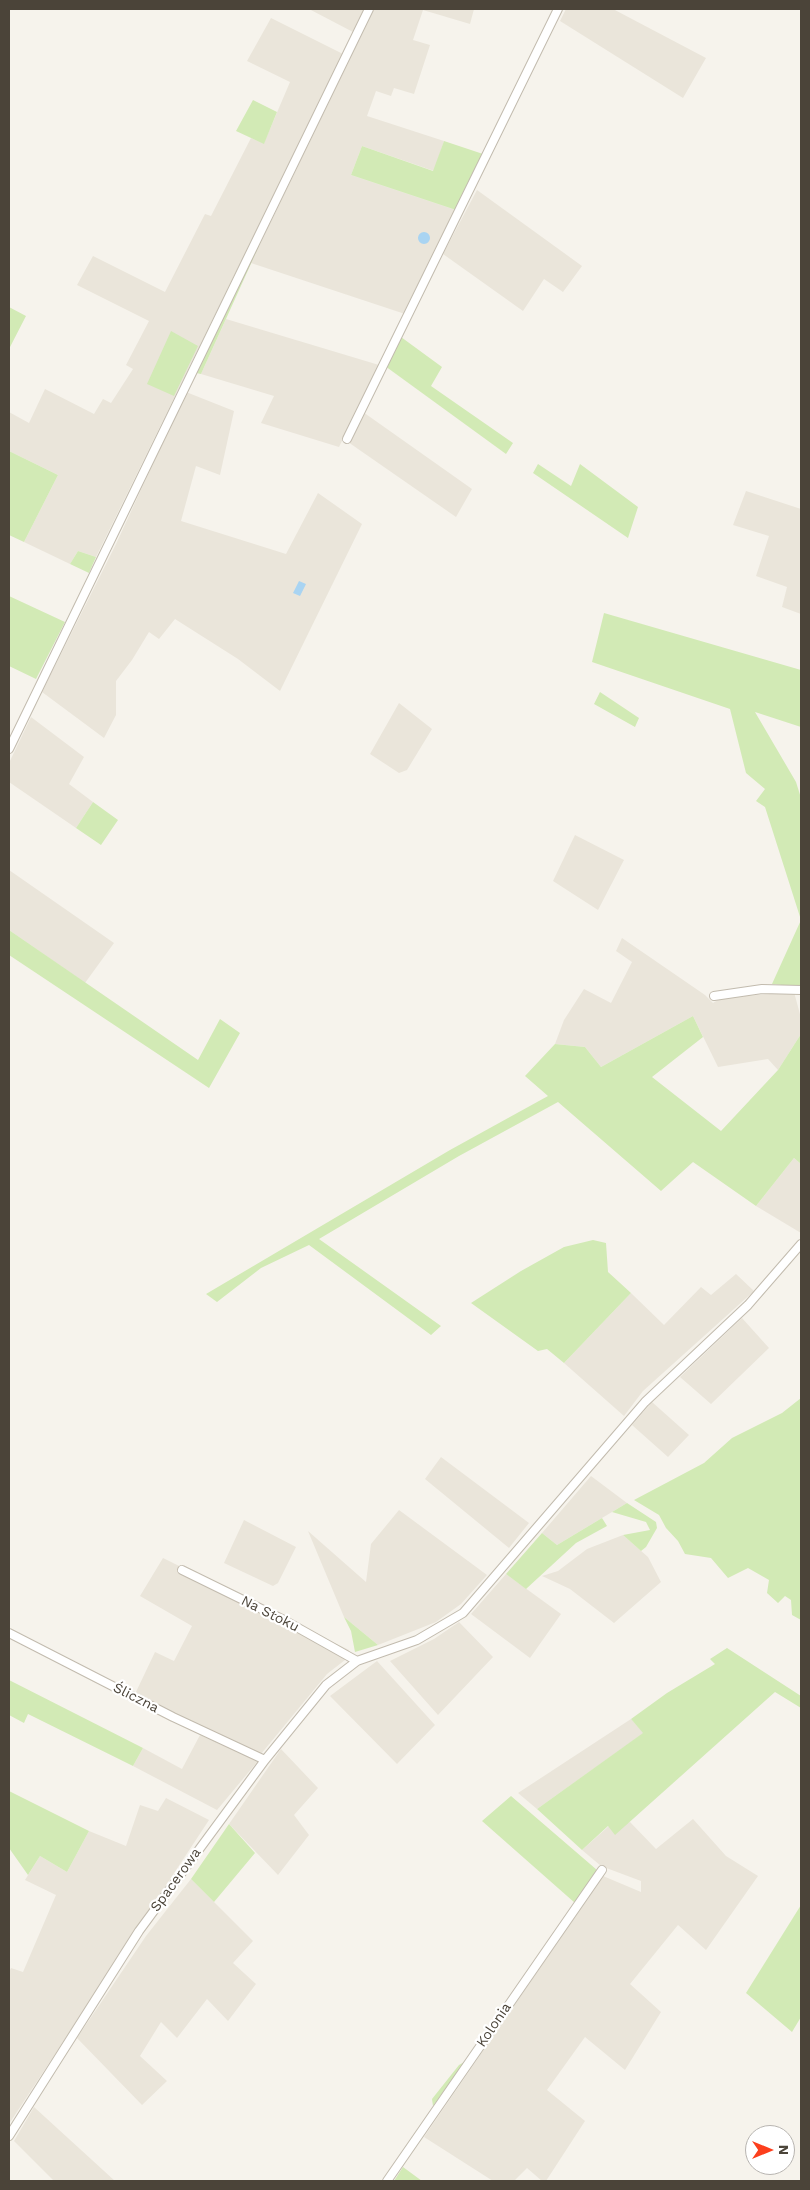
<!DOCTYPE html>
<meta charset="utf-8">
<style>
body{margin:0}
#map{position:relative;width:810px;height:2190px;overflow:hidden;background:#f6f3ec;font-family:"Work Sans",sans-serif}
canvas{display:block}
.frame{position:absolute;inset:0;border:10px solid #4b4439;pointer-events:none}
.north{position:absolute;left:745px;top:2125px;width:50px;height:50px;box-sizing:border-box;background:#fff;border:1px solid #b7b4b0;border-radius:50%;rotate:90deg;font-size:14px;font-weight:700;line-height:20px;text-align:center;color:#4b4439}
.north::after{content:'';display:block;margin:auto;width:18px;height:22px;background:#fc3f1d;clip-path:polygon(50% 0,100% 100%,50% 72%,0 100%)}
</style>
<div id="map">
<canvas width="810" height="2190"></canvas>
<div class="frame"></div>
<div class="north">N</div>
</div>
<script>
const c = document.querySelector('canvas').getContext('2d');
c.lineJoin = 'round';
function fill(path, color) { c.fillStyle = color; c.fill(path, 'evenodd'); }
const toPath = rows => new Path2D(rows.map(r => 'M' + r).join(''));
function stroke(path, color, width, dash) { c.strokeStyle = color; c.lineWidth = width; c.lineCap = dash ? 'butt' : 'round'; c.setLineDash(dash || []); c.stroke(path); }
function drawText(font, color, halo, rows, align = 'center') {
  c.font = font + ' "Work Sans",sans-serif'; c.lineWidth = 4.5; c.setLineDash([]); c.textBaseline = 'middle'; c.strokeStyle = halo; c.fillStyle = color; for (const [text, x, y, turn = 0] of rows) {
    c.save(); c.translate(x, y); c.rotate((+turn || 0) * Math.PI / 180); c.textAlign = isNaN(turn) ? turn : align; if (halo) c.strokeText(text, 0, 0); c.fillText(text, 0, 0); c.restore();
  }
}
const residential = toPath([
 [309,9,364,9,353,32],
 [374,9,474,9,470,24,423,10,413,40,430,45,414,94,394,88,391,96,376,91,367,116,444,141,434,171,362,146,351,175,456,210,405,314,251,263],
 [566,9,613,9,706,58,683,98,560,21],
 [271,18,343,54,96,557,78,551,70,564,24,542,58,475,9,451,9,412,29,423,45,389,94,414,103,399,111,403,133,369,126,365,149,321,77,285,93,256,165,292,205,214,211,216,251,138,264,143,290,82,247,61],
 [477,190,582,266,563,292,544,279,523,311,443,254],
 [226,319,379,365,339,447,261,423,274,396,201,374],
 [186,392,234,411,220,475,196,466,181,521,286,554,318,493,362,524,280,691,238,659,175,619,159,639,149,632,132,660,116,681,116,715,104,738,42,692,116,544],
 [363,412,472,489,456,517,348,442],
 [746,491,801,509,801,614,782,607,787,587,756,576,769,536,733,525],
 [399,703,432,729,407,770,399,773,370,754],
 [31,717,84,757,69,784,93,802,76,828,9,782,9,763],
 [575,835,624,860,598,910,553,881],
 [9,870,114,943,85,983,9,930],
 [622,938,705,995,713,1003,721,998,794,992,801,1018,801,1034,778,1070,768,1059,718,1067,693,1016,601,1067,585,1047,555,1044,564,1020,584,989,611,1003,632,962,616,951],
 [794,1158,801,1164,801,1233,756,1206],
 [736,1274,754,1291,643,1391,624,1416,564,1363,631,1293,664,1325,701,1287,711,1295],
 [742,1318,769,1348,711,1404,680,1377],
 [652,1402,689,1435,668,1457,632,1425],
 [441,1457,529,1523,509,1548,425,1479],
 [591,1476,627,1503,557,1545,542,1533],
 [399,1510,487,1575,461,1604,436,1622,378,1645,344,1617,308,1531,366,1582,371,1544],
 [244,1520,296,1547,278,1583,273,1586,224,1563],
 [623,1535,648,1557,661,1582,614,1623,570,1589,542,1576,558,1571,587,1549],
 [163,1558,349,1650,345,1660,327,1674,261,1754,135,1694,155,1652,174,1661,192,1626,140,1596],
 [506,1574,561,1614,530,1658,471,1614],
 [459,1622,493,1657,438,1715,390,1661,434,1639],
 [377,1661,435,1725,397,1764,330,1696],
 [631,1719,644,1733,537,1809,518,1793],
 [200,1735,258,1761,217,1810,133,1766,143,1748,182,1769],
 [281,1749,318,1788,294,1815,309,1835,278,1875,229,1824],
 [166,1798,209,1820,9,2124,9,1972,11,1968,23,1972,56,1895,25,1880,40,1856,67,1872,89,1831,126,1846,140,1805,158,1811],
 [693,1819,726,1856,758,1876,706,1950,678,1925,630,1984,661,2012,625,2070,585,2037,547,2090,585,2121,546,2181,542,2181,527,2168,514,2181,493,2181,424,2137,603,1876,641,1892,641,1881,601,1866,582,1850,609,1826,630,1822,656,1849],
 [191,1879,253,1941,233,1963,256,1984,228,2021,207,1999,177,2038,161,2022,140,2056,167,2081,142,2105,77,2038,146,1936],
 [34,2107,115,2181,54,2181,14,2141]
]);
const green = toPath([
 [253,100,277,112,264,144,236,131],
 [444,141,483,154,456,210,351,175,362,146,433,171],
 [257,246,259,246,201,374,196,373],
 [9,307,26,316,9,349],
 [171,331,198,346,174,396,147,384],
 [401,337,442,367,431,386,513,443,506,454,385,366],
 [9,451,58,475,24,542,9,535],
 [538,464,571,486,580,464,638,507,628,538,533,473],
 [78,551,96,557,89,573,70,564],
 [9,596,65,622,36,679,9,666],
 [604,613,801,670,801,727,755,712,796,782,801,798,801,987,772,984,801,920,765,807,756,801,765,789,746,773,730,709,592,662],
 [600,692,639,718,635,727,594,704],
 [93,802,118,820,101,845,76,828],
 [9,930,198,1060,220,1019,240,1033,209,1088,9,955],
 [693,1016,703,1037,652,1077,721,1131,778,1070,801,1034,801,1164,794,1158,756,1206,693,1162,661,1191,558,1102,459,1156,319,1239,441,1326,431,1335,309,1245,261,1268,217,1302,206,1294,450,1150,548,1096,525,1076,555,1044,585,1047,601,1067],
 [593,1240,606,1243,608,1272,631,1293,564,1363,547,1349,538,1351,471,1303,521,1271,564,1247],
 [801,1398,801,1620,792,1615,791,1600,785,1596,778,1603,767,1593,769,1580,748,1568,728,1578,711,1558,685,1554,678,1541,666,1528,659,1515,634,1500,704,1463,732,1438,782,1413],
 [627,1503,656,1522,657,1528,646,1547,641,1551,623,1535,650,1530,646,1522,612,1512],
 [602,1518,607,1526,576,1543,526,1589,506,1574,542,1533,557,1545],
 [344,1617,378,1645,355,1652,351,1631],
 [727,1648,801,1696,801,1708,775,1692,615,1835,608,1826,582,1850,537,1809,643,1733,631,1719,667,1693,715,1664,710,1659],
 [9,1680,143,1748,133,1766,28,1714,24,1723,9,1715],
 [9,1791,89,1831,67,1872,40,1856,28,1875,9,1848],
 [511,1796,597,1870,575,1903,482,1821],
 [229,1824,255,1853,214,1902,191,1879],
 [801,1905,801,2017,792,2032,746,1993],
 [466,2061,433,2106,432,2099,459,2065],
 [403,2167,422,2181,394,2181]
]);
const water = toPath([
 '418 238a6 6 0 1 1 12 0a6 6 0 1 1-12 0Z',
 [299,581,306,584,300,596,293,593]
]);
const street = toPath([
 [347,439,558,9],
 [9,749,369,9],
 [714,996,762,989,801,990],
 [182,1570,284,1620,357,1661],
 [9,1633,173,1717,265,1760],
 [9,2136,139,1931,265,1760,326,1685,357,1661,417,1640,463,1613,645,1402,748,1305,801,1244],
 [387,2181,602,1870]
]);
const streetNames = [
 ["Na Stoku",270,1614,27],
 ["Śliczna",136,1698,27],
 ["Spacerowa",176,1880,-54],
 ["Kolonia",494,2025,-56]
];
fill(residential, '#eae5da');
fill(green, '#d2eab5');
fill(water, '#a9d4f2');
stroke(street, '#c2bbae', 10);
stroke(street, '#fff', 8);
drawText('14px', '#4b4439', '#fff', streetNames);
</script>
